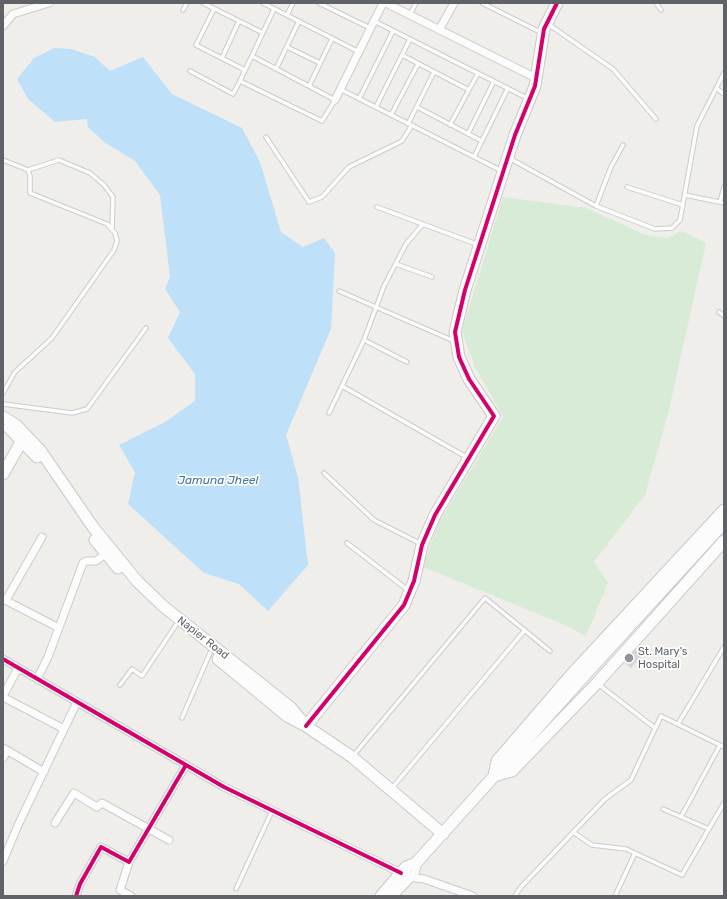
<!DOCTYPE html>
<style>
body{margin:0}
#map{position:relative;width:727px;height:899px;overflow:hidden;background:#efeeea;font-family:Rubik,sans-serif}
canvas{display:block}
.frame{position:absolute;inset:0;border:4px solid #5f6368;pointer-events:none}
</style>
<div id="map">
<canvas width="727" height="899"></canvas>
<div class="frame"></div>
</div>
<script>
const c = document.querySelector('canvas').getContext('2d');
c.lineJoin = 'round';
function fill(path, color) { c.fillStyle = color; c.fill(path, 'evenodd'); }
const toPath = rows => new Path2D(rows.map(r => 'M' + r).join(''));
function stroke(path, color, width, dash) { c.strokeStyle = color; c.lineWidth = width; c.lineCap = dash ? 'butt' : 'round'; c.setLineDash(dash || []); c.stroke(path); }
function drawText(font, color, halo, rows, align = 'center') {
  c.font = font + ' Rubik,sans-serif'; c.lineWidth = 3.5; c.setLineDash([]); c.textBaseline = 'middle'; c.strokeStyle = halo; c.fillStyle = color; for (const [text, x, y, turn = 0] of rows) {
    c.save(); c.translate(x, y); c.rotate((+turn || 0) * Math.PI / 180); c.textAlign = isNaN(turn) ? turn : align; if (halo) c.strokeText(text, 0, 0); c.fillText(text, 0, 0); c.restore();
  }
}
const green = toPath([
 [503,197,586,208,646,235,667,238,682,231,706,243,668,414,645,495,594,562,608,583,586,636,565,625,423,567,438,524,503,417,475,367,462,331]
]);
const water = toPath([
 [54,48,71,49,95,57,110,71,143,57,172,94,242,128,260,162,281,232,303,247,324,238,335,253,331,329,286,435,298,477,308,565,268,611,239,584,204,573,128,504,135,472,119,445,165,422,195,401,195,374,168,338,180,312,165,289,170,277,160,195,135,161,104,142,88,127,87,119,55,122,28,99,17,79,34,58]
]);
const building = toPath([
 [633,648,641,656,631,668,622,660,633,648]
]);
const lane = toPath([
 [203,3,263,33],
 [263,3,359,52],
 [319,3,370,28],
 [482,3,542,33],
 [656,3,661,10],
 [214,9,196,45,245,70],
 [183,10,187,3],
 [410,14,416,3],
 [287,15,293,3],
 [374,21,529,99],
 [548,24,613,69,656,119],
 [287,47,320,63],
 [402,55,469,90],
 [252,56,335,100,322,121,240,81,245,70,252,56,274,9],
 [222,58,239,21],
 [276,69,299,21],
 [190,71,233,94,240,81],
 [309,86,332,39],
 [716,88,724,94],
 [340,89,502,171],
 [359,99,393,31],
 [376,107,410,39],
 [417,107,482,141],
 [391,115,418,64],
 [408,124,434,72],
 [450,125,478,73],
 [468,134,494,81],
 [266,137,309,202,322,197,349,167,402,141,412,125],
 [474,157,508,88],
 [509,158,596,206,655,229,672,228,680,220,697,126,724,73],
 [3,160,28,170,30,176,30,193,107,224,115,233,117,241,114,250,52,338,15,372,3,393],
 [28,170,59,160,90,173,104,185,113,197,112,229],
 [627,187,683,205],
 [685,195,724,203],
 [720,202,724,187],
 [596,206,611,167,623,145],
 [377,207,479,245],
 [396,264,432,277],
 [339,291,454,341],
 [719,312,724,316],
 [364,340,407,362],
 [342,386,468,458],
 [3,404,72,413,87,409,146,328],
 [329,413,364,340,384,286,406,244,423,224],
 [324,473,374,520,421,544],
 [347,543,409,591],
 [598,684,655,728],
 [120,685,132,669,142,676,176,625],
 [182,718,210,653],
 [678,724,724,647],
 [353,756,485,598,550,651],
 [392,788,525,630],
 [663,809,709,829],
 [681,817,720,745],
 [573,832,592,845,626,849,682,875,724,803],
 [236,889,272,811],
 [515,896,521,887,605,799,631,780,661,716,724,747],
 [615,896,635,853]
]);
const street = toPath([
 [386,3,536,78],
 [3,26,13,14,49,3],
 [439,30,454,3],
 [335,100,383,3],
 [3,599,59,628],
 [6,600,42,537],
 [3,659,224,787,401,873],
 [37,679,48,657,83,563,86,561,96,561,109,551],
 [3,696,18,668],
 [3,697,64,729],
 [3,748,44,772],
 [3,758,7,751],
 [55,823,74,793,97,807,102,803,169,840],
 [3,861,19,823,77,702],
 [129,862,120,890,131,896],
 [409,877,424,879,473,896],
 [76,896,80,884,101,847,129,862,186,765]
]);
const secondary = toPath([
 [3,417,16,425,40,450,93,527,137,581,163,606,290,707,306,726,352,757,443,834],
 [9,428,37,457],
 [3,474,24,437],
 [724,510,571,675,497,761,494,776,512,771,597,683,724,541],
 [95,540,118,568],
 [218,659,287,716,302,724],
 [306,726,404,605,414,581,422,545,435,515,494,416,469,379,459,357,455,332,465,290,515,135,535,86,544,29,557,3],
 [381,896,406,867,416,863],
 [391,896,413,873,416,863,585,675,724,523]
]);
const cycleway = toPath([
 [3,659,224,787,401,873],
 [306,726,404,605,414,581,422,545,435,515,494,416,469,379,459,357,455,332,465,290,515,135,535,86,544,29,557,3],
 [76,896,80,884,101,847,129,862,186,765]
]);
const markers = [
 [629,658,5,"#919496"]
];
const streetNames = [
 ["Napier Road",203,638,38]
];
const poiNames = [
 ["St. Mary's",638,652],
 ["Hospital",638,665]
];
const waterNames = [
 ["Jamuna Jheel",218,481]
];
fill(green, '#d8ebd6');
fill(water, '#bfe0f9');
fill(building, '#d6d5d3');
stroke(building, '#deddd9', 1);
stroke(lane, '#cbcccc', 5.5);
stroke(street, '#cbcccc', 9);
stroke(secondary, '#cacacb', 13);
stroke(lane, '#fdfcfc', 3.5);
stroke(street, '#fdfcfc', 7);
stroke(secondary, '#fdfcfc', 11);
stroke(cycleway, '#d6006c', 4);
for (const [x, y, r, color] of markers) { const dot = new Path2D(); dot.arc(x, y, r, 0, 2 * Math.PI); c.fillStyle = color; c.fill(dot); stroke(dot, '#fff', 1.5); }
drawText('11px', '#5f6368', '#fff', streetNames);
drawText('11px', '#5f6368', '#fff', poiNames, 'left');
drawText('italic 12px', '#4174aa', '#fff', waterNames);
</script>
